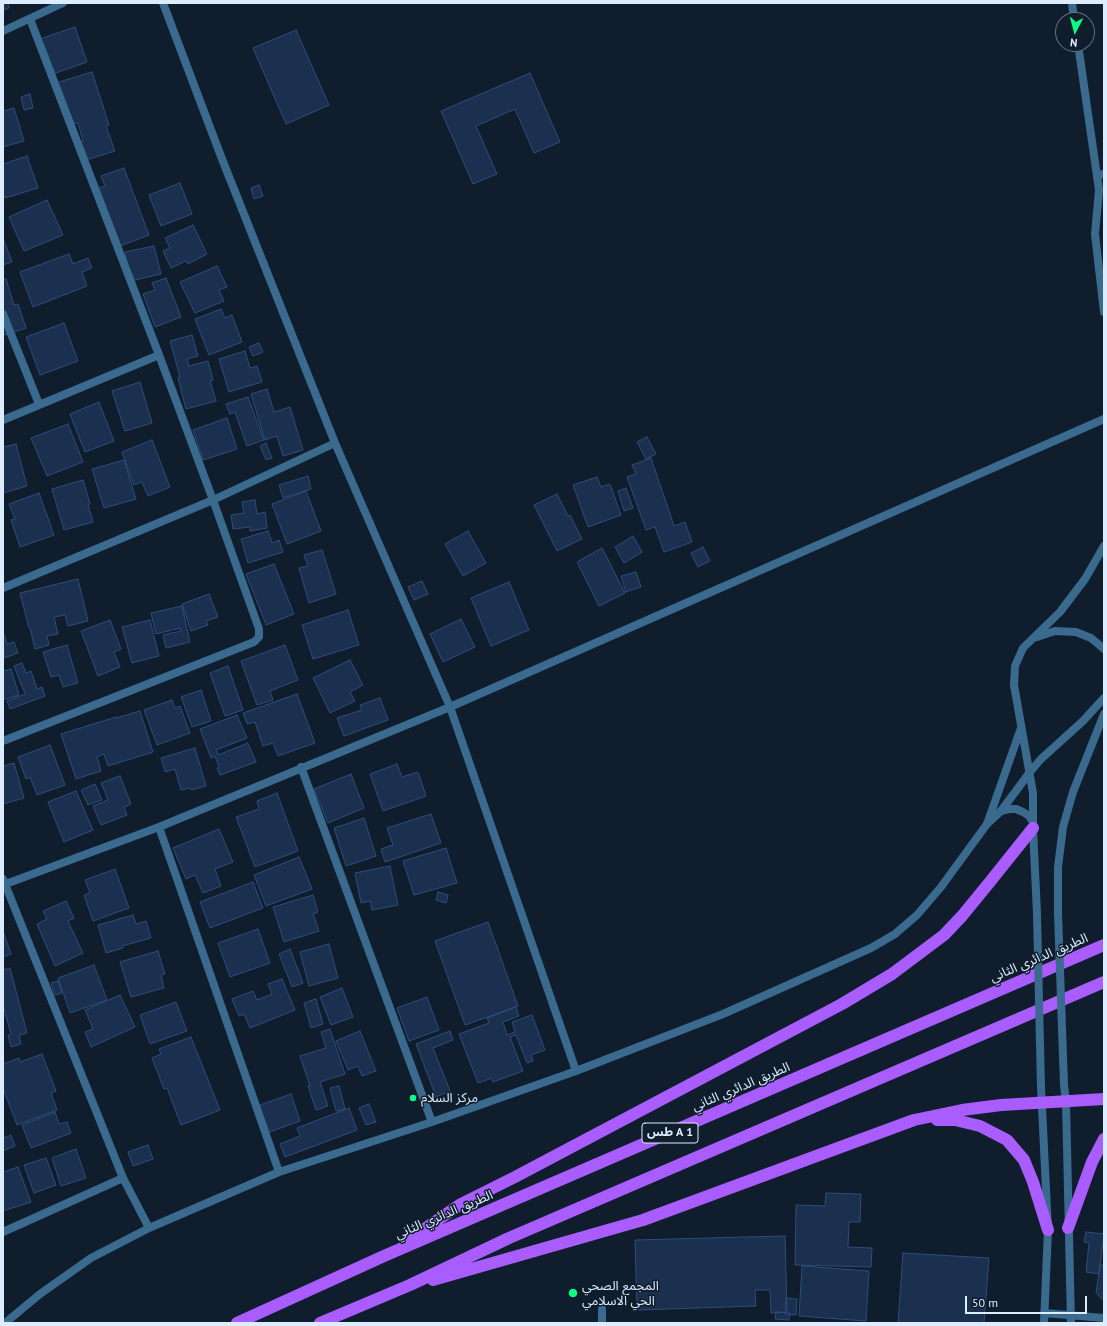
<!DOCTYPE html>
<meta charset="utf-8">
<style>
body{margin:0}
#map{position:relative;width:1107px;height:1326px;overflow:hidden;background:#101d2d;font-family:"PT Sans",sans-serif}
canvas{display:block}
.frame{position:absolute;inset:0;border:4px solid #dcedff;pointer-events:none}
.north{position:absolute;left:1055px;top:12px;width:40px;height:40px;box-sizing:border-box;background:#101d2d;border:1px solid #627081;border-radius:50%;rotate:186deg;font-size:11px;font-weight:700;line-height:16px;text-align:center;color:#dcedff}
.north::after{content:'';display:block;margin:auto;width:14px;height:18px;background:#08ff81;clip-path:polygon(50% 0,100% 100%,50% 72%,0 100%)}
.scale{position:absolute;left:965px;top:1296px;width:122px;height:18px;box-sizing:border-box;border:2px solid #dcedff;border-top:0;padding-left:5px;font-size:12px;line-height:14px;white-space:nowrap;color:#dcedff;-webkit-text-stroke:3px #101d2d;paint-order:stroke}
</style>
<div id="map">
<canvas width="1107" height="1326"></canvas>
<div class="frame"></div>
<div class="north">N</div>
<div class="scale">50 m</div>
</div>
<script>
const c = document.querySelector('canvas').getContext('2d');
c.lineJoin = 'round';
function fill(path, color) { c.fillStyle = color; c.fill(path, 'evenodd'); }
const toPath = rows => new Path2D(rows.map(r => 'M' + r).join(''));
function stroke(path, color, width, dash) { c.strokeStyle = color; c.lineWidth = width; c.lineCap = dash ? 'butt' : 'round'; c.setLineDash(dash || []); c.stroke(path); }
function drawText(font, color, halo, rows, align = 'center') {
  c.font = font + ' "PT Sans","Noto Sans Arabic",sans-serif'; c.lineWidth = 3; c.setLineDash([]); c.textBaseline = 'middle'; c.strokeStyle = halo; c.fillStyle = color; for (const [text, x, y, turn = 0] of rows) {
    c.save(); c.translate(x, y); c.rotate((+turn || 0) * Math.PI / 180); c.textAlign = isNaN(turn) ? turn : align; if (halo) c.strokeText(text, 0, 0); c.fillText(text, 0, 0); c.restore();
  }
}
const building = toPath([
 [3,3,8,3,9,8,3,10,3,3],
 [75,27,87,62,50,75,37,40,75,27],
 [296,30,329,105,286,124,253,48,296,30],
 [92,72,109,125,106,126,115,151,86,160,80,142,83,141,78,123,70,125,56,83,92,72],
 [530,73,560,142,534,153,515,109,476,126,497,174,473,184,441,111,530,73],
 [30,94,33,108,24,110,21,97,30,94],
 [14,108,24,141,3,147,3,111,14,108],
 [27,156,38,188,5,198,3,193,3,164,27,156],
 [124,168,149,235,115,248,94,190,105,186,101,176,124,168],
 [180,183,192,214,161,226,149,195,180,183],
 [259,185,263,196,254,199,251,188,259,185],
 [47,200,63,235,24,251,9,217,47,200],
 [193,225,207,254,188,264,186,261,171,268,163,251,170,248,165,238,193,225],
 [3,238,12,262,3,265,3,238],
 [154,246,161,274,131,281,125,252,154,246],
 [69,254,73,264,88,258,92,268,82,272,87,286,33,307,20,272,69,254],
 [217,266,227,287,219,290,224,301,195,313,180,282,217,266],
 [166,278,181,317,155,327,143,294,155,290,152,283,166,278],
 [6,279,14,305,18,304,26,328,4,335,3,330,3,280,6,279],
 [221,309,225,318,232,315,242,342,209,355,195,319,221,309],
 [64,323,78,361,40,375,26,337,64,323],
 [192,335,198,356,187,359,189,366,208,361,213,380,210,381,216,401,186,409,178,378,180,377,170,341,192,335],
 [259,343,263,352,253,356,249,347,259,343],
 [245,351,250,368,257,366,262,382,229,392,219,359,245,351],
 [140,382,152,423,125,431,112,391,140,382],
 [267,389,274,412,290,407,303,450,283,456,277,436,265,440,251,394,267,389],
 [248,397,264,440,247,446,235,412,230,414,226,404,248,397],
 [99,402,114,441,85,452,70,414,99,402],
 [227,418,237,449,203,460,193,430,227,418],
 [68,424,83,462,47,476,31,438,68,424],
 [647,437,656,454,646,459,637,442,647,437],
 [152,440,170,487,148,496,142,482,134,485,122,452,152,440],
 [266,443,272,458,266,460,260,446,266,443],
 [16,444,27,486,3,493,3,447,16,444],
 [651,458,674,526,685,522,692,542,664,552,655,527,646,530,627,477,636,474,632,465,651,458],
 [124,460,136,499,104,508,92,469,124,460],
 [308,476,311,489,283,498,279,485,308,476],
 [597,477,601,487,610,484,621,515,588,527,573,485,597,477],
 [83,480,90,504,88,505,93,522,64,530,52,489,83,480],
 [626,488,633,508,624,511,618,491,626,488],
 [306,491,321,531,287,544,272,504,306,491],
 [39,493,54,535,20,547,11,520,15,519,9,504,39,493],
 [557,494,568,516,570,515,582,539,557,551,534,505,557,494],
 [255,500,257,514,265,512,267,528,250,531,250,527,233,529,231,515,244,513,242,502,255,500],
 [268,531,272,543,279,540,283,552,248,563,241,539,268,531],
 [468,531,486,563,463,576,445,544,468,531],
 [633,536,642,552,624,563,615,547,633,536],
 [703,547,710,561,698,567,691,553,703,547],
 [602,548,625,593,599,606,577,562,602,548],
 [322,550,336,594,309,603,299,568,308,566,304,555,322,550],
 [274,564,294,614,266,625,246,574,274,564],
 [636,572,641,587,626,592,621,576,636,572],
 [78,579,88,621,68,626,65,615,54,617,58,634,47,636,49,645,35,649,30,628,29,628,20,593,78,579],
 [422,581,428,594,414,600,408,587,422,581],
 [509,582,529,630,491,646,471,598,509,582],
 [209,594,218,617,206,621,208,625,191,631,182,604,209,594],
 [182,606,190,642,166,648,163,635,181,631,181,628,156,634,151,613,182,606],
 [348,610,359,645,313,659,302,625,348,610],
 [461,619,475,647,443,662,430,634,461,619],
 [110,620,121,649,114,652,120,667,98,676,81,631,110,620],
 [150,620,159,656,132,663,122,627,150,620],
 [3,631,7,644,14,642,18,653,4,658,3,631],
 [67,645,78,683,63,687,59,675,51,677,43,652,67,645],
 [285,645,298,680,270,691,273,700,257,705,241,661,285,645],
 [350,660,363,685,350,692,355,701,330,713,313,678,350,660],
 [22,663,26,673,31,671,37,689,42,687,45,696,10,709,7,701,25,694,14,666,22,663],
 [228,666,243,710,225,716,210,673,228,666],
 [11,669,19,695,3,700,3,671,11,669],
 [201,690,211,721,192,727,181,697,201,690],
 [297,694,315,743,278,756,273,743,263,746,255,722,247,724,243,713,297,694],
 [380,698,388,720,344,736,337,718,362,710,360,705,380,698],
 [172,700,175,708,180,706,190,733,157,745,144,710,172,700],
 [140,711,153,752,108,766,104,754,97,757,101,771,76,779,61,734,116,717,116,718,140,711],
 [237,715,247,738,216,750,218,755,248,743,256,762,220,775,217,768,219,767,215,756,211,758,200,729,237,715],
 [50,745,65,785,37,795,30,777,26,779,18,757,50,745],
 [195,748,206,786,191,790,190,788,181,790,175,769,165,772,161,758,195,748],
 [14,763,24,798,3,804,3,766,14,763],
 [397,764,402,777,418,772,426,796,383,811,370,774,397,764],
 [351,774,364,808,328,823,314,789,351,774],
 [120,776,131,804,124,807,127,815,101,825,93,806,108,800,101,783,120,776],
 [95,784,102,800,88,805,81,790,95,784],
 [76,791,93,830,64,842,48,802,76,791],
 [277,793,298,851,255,867,236,817,259,809,257,801,277,793],
 [431,814,441,843,385,862,381,849,393,845,387,828,431,814],
 [364,818,376,856,346,866,334,828,364,818],
 [219,829,233,862,215,869,221,886,203,893,195,875,186,879,173,848,219,829],
 [446,848,457,883,414,895,403,861,446,848],
 [299,857,312,889,266,906,254,875,299,857],
 [390,866,398,905,372,910,370,901,361,903,355,873,390,866],
 [115,869,129,908,93,921,84,895,90,893,85,880,115,869],
 [253,882,263,908,210,928,200,902,253,882],
 [438,892,448,895,446,903,436,900,438,892],
 [313,895,318,912,313,914,319,931,284,942,273,907,313,895],
 [66,901,74,918,68,921,83,953,55,966,37,924,47,919,43,911,66,901],
 [133,915,136,924,146,921,151,938,122,946,123,948,106,953,98,925,133,915],
 [488,922,518,1006,465,1025,435,941,488,922],
 [258,929,270,963,230,977,218,943,258,929],
 [3,931,11,954,3,957,3,931],
 [329,944,338,978,309,986,300,952,329,944],
 [290,949,303,983,292,987,279,954,290,949],
 [158,951,165,974,161,975,164,988,131,997,120,962,158,951],
 [94,965,107,1000,70,1013,58,978,94,965],
 [10,968,27,1033,19,1035,21,1044,11,1047,8,1035,11,1034,3,1005,3,970,10,968],
 [282,979,295,1010,250,1028,244,1014,239,1016,232,999,253,991,257,1000,272,994,268,984,282,979],
 [58,981,62,993,55,995,51,983,58,981],
 [342,988,353,1017,331,1025,320,997,342,988],
 [120,995,135,1027,91,1047,85,1032,93,1029,85,1010,120,995],
 [427,997,439,1030,409,1041,397,1008,427,997],
 [316,999,323,1024,311,1028,304,1003,316,999],
 [176,1002,187,1031,150,1044,140,1015,176,1002],
 [516,1007,519,1016,503,1022,507,1035,515,1032,512,1022,532,1015,545,1050,531,1055,533,1061,527,1063,516,1035,510,1037,523,1071,493,1082,492,1078,478,1083,459,1034,489,1023,487,1018,516,1007],
 [330,1029,345,1074,320,1082,328,1106,316,1110,308,1086,310,1086,300,1056,326,1048,321,1032,330,1029],
 [360,1031,376,1071,362,1076,358,1066,348,1070,336,1041,360,1031],
 [450,1031,453,1040,433,1048,450,1091,436,1097,416,1044,450,1031],
 [191,1037,220,1110,181,1125,167,1088,164,1089,152,1058,161,1054,159,1049,191,1037],
 [42,1054,56,1091,51,1093,57,1110,17,1125,3,1088,3,1064,19,1058,20,1062,42,1054],
 [339,1086,345,1109,336,1111,330,1088,339,1086],
 [291,1094,300,1121,267,1133,257,1106,291,1094],
 [369,1104,376,1122,366,1125,359,1108,369,1104],
 [349,1108,357,1130,285,1157,280,1144,300,1136,297,1128,349,1108],
 [55,1112,59,1124,67,1122,71,1133,31,1148,22,1125,55,1112],
 [3,1134,5,1138,11,1135,15,1146,3,1151,3,1134],
 [148,1145,153,1159,133,1166,128,1152,148,1145],
 [76,1149,86,1178,61,1186,52,1158,76,1149],
 [46,1158,56,1185,34,1193,24,1165,46,1158],
 [18,1167,31,1202,3,1211,3,1172,18,1167],
 [826,1193,861,1194,860,1222,849,1222,848,1247,872,1248,871,1267,795,1265,796,1205,825,1206,826,1193],
 [1086,1232,1104,1234,1099,1274,1086,1272,1089,1243,1084,1242,1086,1232],
 [785,1236,787,1312,771,1313,770,1290,755,1290,756,1306,637,1310,635,1240,785,1236],
 [903,1253,989,1258,984,1323,898,1323,903,1253],
 [1100,1265,1104,1265,1104,1298,1102,1299,1096,1293,1100,1265],
 [802,1266,869,1271,866,1321,799,1316,802,1266],
 [786,1298,797,1299,796,1315,785,1314,786,1298],
 [776,1312,790,1313,789,1320,775,1319,776,1312]
]);
const service = toPath([
 [1097,175,1104,174],
 [602,1323,602,1309]
]);
const minor = toPath([
 [163,3,222,159,335,443,450,707,576,1071],
 [3,31,63,3],
 [3,314,39,404],
 [3,420,159,355],
 [3,588,213,500,335,443],
 [3,741,254,642,259,637,259,629,213,500,159,355,30,19],
 [301,767,432,1122],
 [159,827,279,1172],
 [3,879,123,1178,149,1228],
 [3,885,159,827,450,707,1104,419],
 [3,1232,123,1178],
 [5,1323,40,1294,91,1258,149,1228,279,1172,432,1122,576,1071,723,1014,871,948,895,934,917,915,941,887,987,824,1001,811,1030,772,1041,759,1083,721,1104,698]
]);
const tertiary = toPath([
 [1072,3,1074,20],
 [1078,44,1099,190,1095,234,1104,312],
 [1037,637,1055,631,1076,632,1091,638,1104,649],
 [1001,811,1009,809,1016,809,1023,812,1029,816,1033,822],
 [987,824,1021,728],
 [1058,913,1058,867,1063,827,1073,792,1104,714],
 [1037,914,1033,828,1033,793,1014,685,1015,666,1023,648,1060,612,1085,579,1104,546],
 [1064,1085,1066,1102,1071,1323],
 [1041,1087,1048,1230,1044,1323],
 [1044,1313,1104,1318]
]);
const trunk = toPath([
 [937,1120,955,1120,980,1126,1007,1140,1024,1160,1033,1182,1048,1230],
 [1068,1228,1092,1162,1104,1139],
 [407,1241,461,1204,515,1177,842,1004,892,974,944,935,962,916,989,883,1033,828],
 [433,1280,643,1220,914,1120,962,1110,1001,1105,1104,1099],
 [237,1323,384,1256,1104,945],
 [320,1323,410,1285,509,1238,1104,982]
]);
const tertiaryBridge = toPath([
 [1058,913,1064,1085],
 [1037,914,1041,1087]
]);
const markers = [
 [413,1098,4,"#08ff81"],
 [573,1293,5,"#08ff81"]
];
const shields = [
 [670,1133,56]
];
const shieldNames = [
 ["طس A 1",670,1133]
];
const streetNames = [
 ["الطريق الدائري الثاني",1039,958,-23],
 ["الطريق الدائري الثاني",741,1087,-23],
 ["الطريق الدائري الثاني",444,1215,-23]
];
const poiNames = [
 ["مركز السلام",421,1098],
 ["المجمع الصحي",582,1286],
 ["الحي الاسلامي",582,1301]
];
fill(building, '#1b304f');
stroke(building, '#2d4d7c', 1);
stroke(service, '#3a6a8e', 8);
stroke(minor, '#3a6a8e', 8);
stroke(tertiary, '#3a6a8e', 8);
stroke(trunk, '#aa5dff', 12);
stroke(tertiaryBridge, '#3a6a8e', 8);
for (const [x, y, r, color] of markers) { const dot = new Path2D(); dot.arc(x, y, r, 0, 2 * Math.PI); c.fillStyle = color; c.fill(dot); stroke(dot, '#101d2d', 1.5); }
for (const [x, y, w] of shields) { const box = new Path2D(); box.roundRect(x - w / 2, y - 10, w, 20, 3); c.fillStyle = '#101d2d'; c.fill(box); stroke(box, '#dcedff', 1); }
drawText('bold 12px', '#dcedff', null, shieldNames);
drawText('13px', '#dcedff', '#101d2d', streetNames);
drawText('13px', '#dcedff', '#101d2d', poiNames, 'left');
</script>
